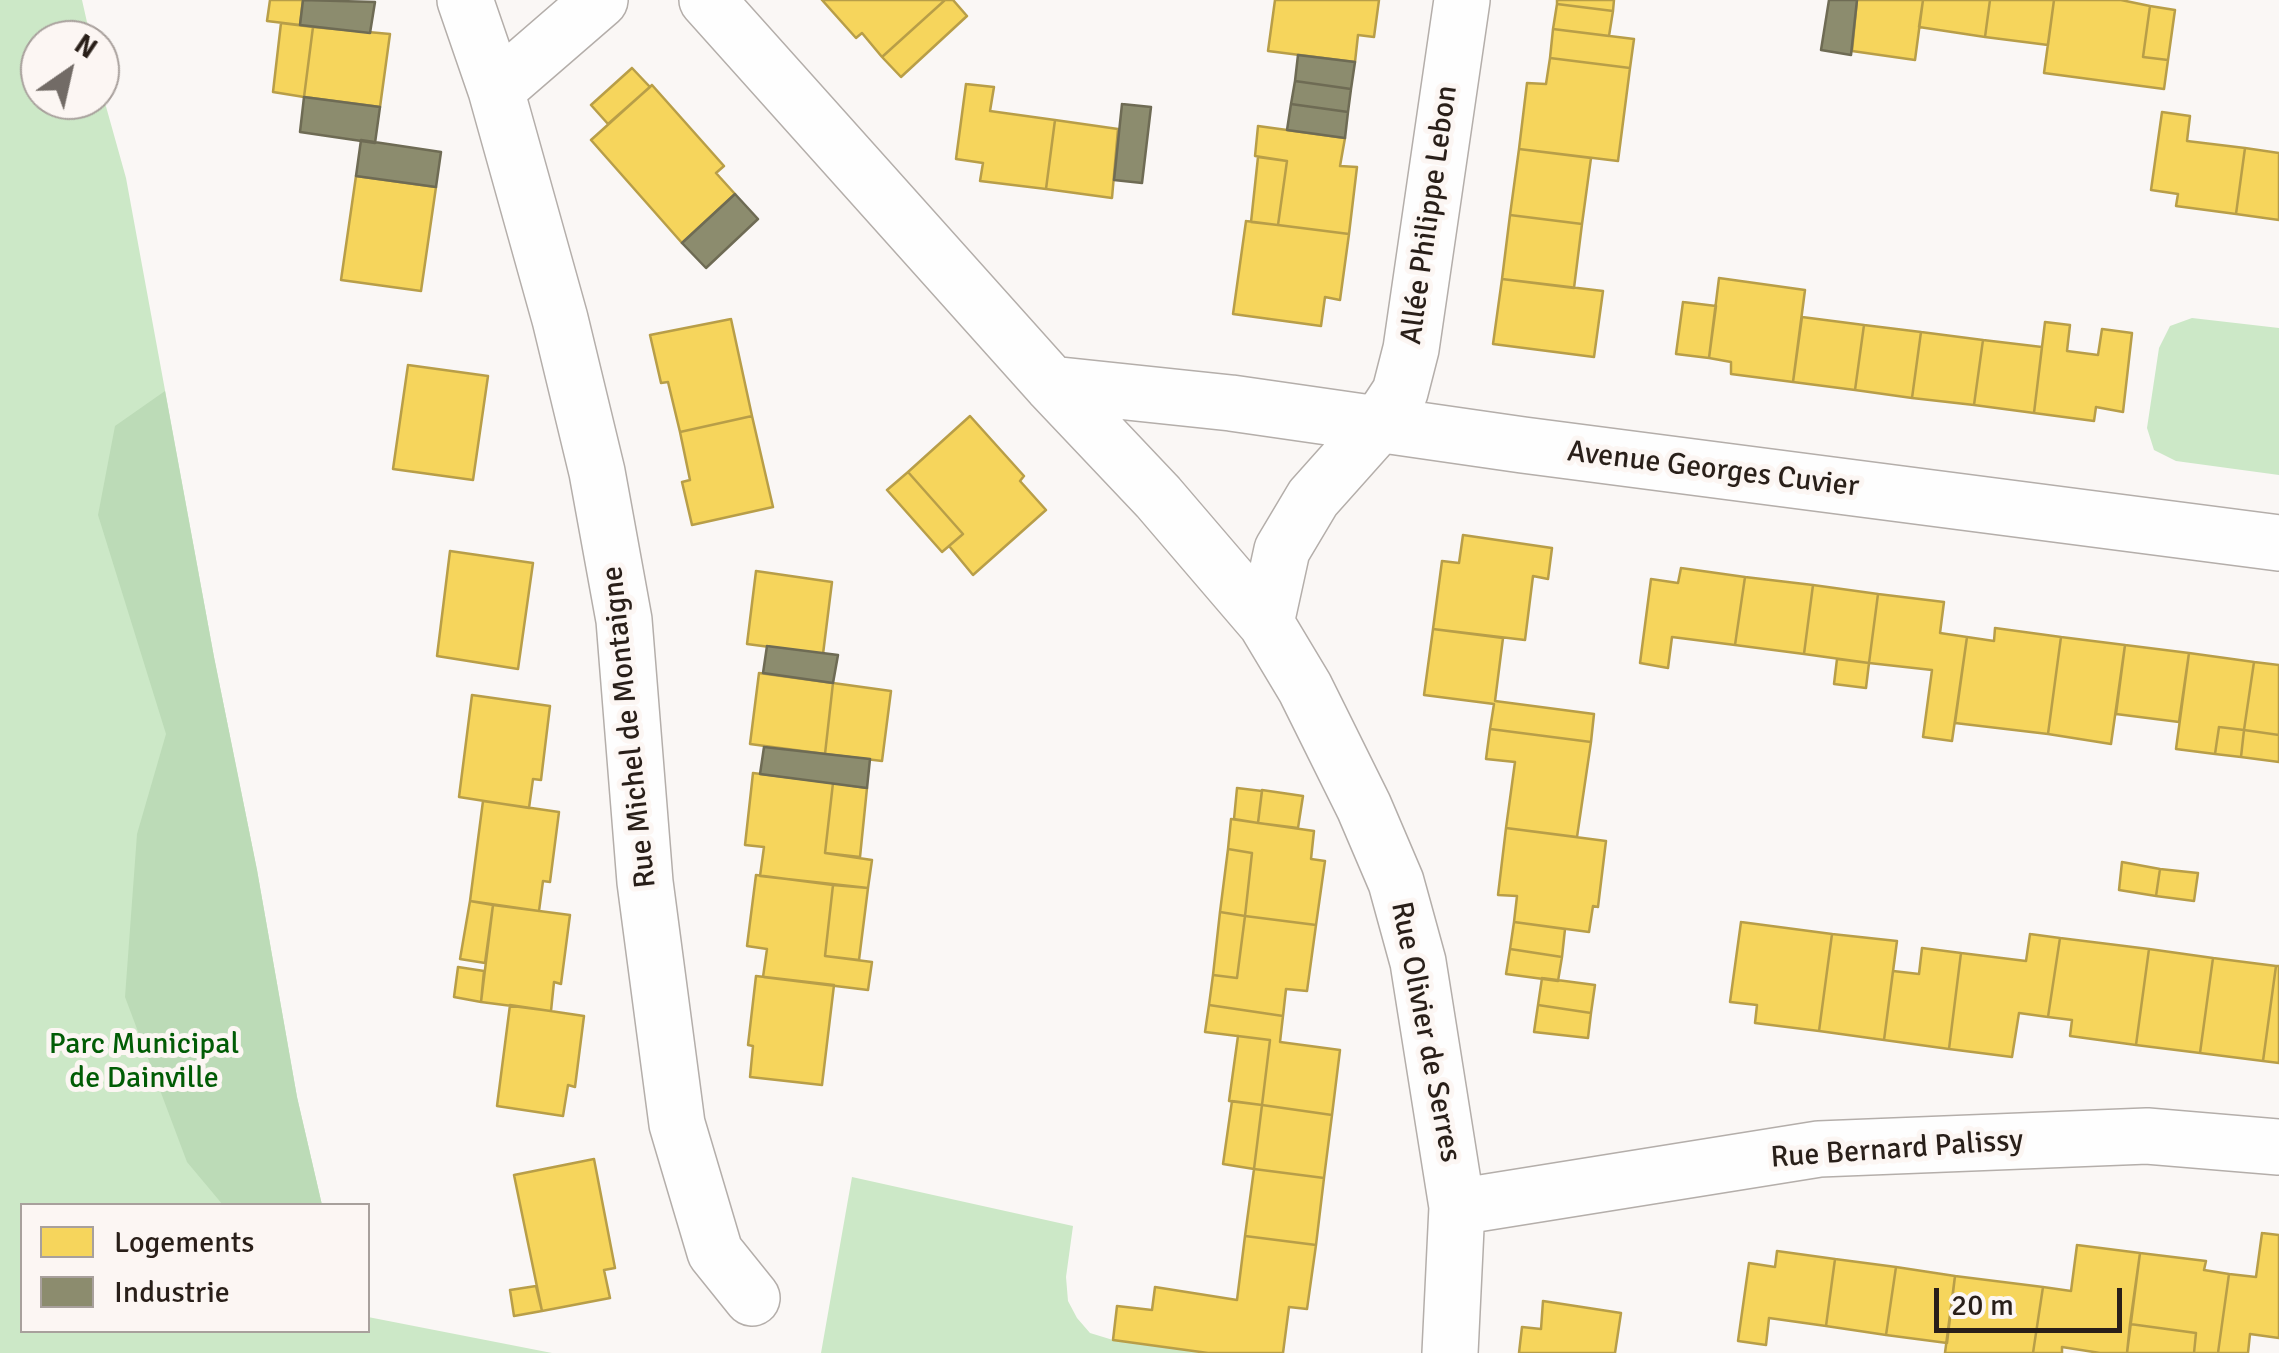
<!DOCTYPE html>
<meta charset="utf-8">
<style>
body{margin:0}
#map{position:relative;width:2279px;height:1353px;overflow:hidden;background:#faf7f5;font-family:Signika,sans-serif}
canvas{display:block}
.legend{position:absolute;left:20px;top:1203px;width:350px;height:130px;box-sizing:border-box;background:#fcf6f3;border:2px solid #a8a09c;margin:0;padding:12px 18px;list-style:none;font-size:30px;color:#291f19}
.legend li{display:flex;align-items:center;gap:20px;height:50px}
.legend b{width:50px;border:2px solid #a8a09c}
.north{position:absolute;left:20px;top:20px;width:100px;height:100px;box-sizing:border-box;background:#fcf6f3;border:2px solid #a8a09c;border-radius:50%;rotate:34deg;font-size:28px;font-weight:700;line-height:40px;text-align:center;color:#291f19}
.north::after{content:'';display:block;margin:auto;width:35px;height:45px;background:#726b66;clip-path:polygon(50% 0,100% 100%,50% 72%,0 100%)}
.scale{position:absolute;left:1934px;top:1288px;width:188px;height:45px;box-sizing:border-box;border:5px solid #291f19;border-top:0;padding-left:12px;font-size:30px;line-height:35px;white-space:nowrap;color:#291f19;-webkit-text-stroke:8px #fcf6f3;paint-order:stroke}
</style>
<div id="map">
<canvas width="2279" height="1353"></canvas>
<ul class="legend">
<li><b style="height:28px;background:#f6d55c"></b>Logements</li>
<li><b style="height:28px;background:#8c8c6e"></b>Industrie</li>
</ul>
<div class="north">N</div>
<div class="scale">20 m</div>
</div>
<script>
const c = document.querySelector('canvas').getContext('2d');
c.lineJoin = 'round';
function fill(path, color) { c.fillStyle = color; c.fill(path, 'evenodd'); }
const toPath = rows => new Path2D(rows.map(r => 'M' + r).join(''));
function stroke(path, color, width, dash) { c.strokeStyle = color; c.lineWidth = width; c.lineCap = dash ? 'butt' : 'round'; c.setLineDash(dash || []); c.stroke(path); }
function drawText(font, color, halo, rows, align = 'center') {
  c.font = font + ' Signika,sans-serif'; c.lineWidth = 10; c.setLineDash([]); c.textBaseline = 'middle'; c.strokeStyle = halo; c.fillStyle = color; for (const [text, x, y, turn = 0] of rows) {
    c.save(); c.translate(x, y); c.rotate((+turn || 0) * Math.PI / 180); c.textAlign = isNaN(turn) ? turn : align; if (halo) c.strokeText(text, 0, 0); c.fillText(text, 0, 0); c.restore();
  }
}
const green = toPath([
 [0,0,82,0,91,40,40,40,40,100,100,100,100,85,126,178,214,657,257,870,297,1097,322,1205,22,1206,22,1330,368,1330,368,1317,552,1353,0,1353],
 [2192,318,2279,328,2279,475,2176,461,2154,450,2147,428,2159,348,2170,326],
 [852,1177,1073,1226,1066,1277,1068,1301,1077,1318,1090,1333,1113,1340,1208,1353,821,1353]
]);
const forest = toPath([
 [165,391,214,657,257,870,297,1097,322,1205,223,1205,187,1162,125,997,137,834,166,734,98,515,115,426]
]);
const homes = toPath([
 [270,0,303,0,300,25,267,21,270,0],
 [822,0,945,0,882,57,862,33,856,38,822,0],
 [945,0,953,0,967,16,901,77,882,57,945,0],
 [1275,0,1379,0,1374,37,1358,35,1355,62,1268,51,1275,0],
 [1557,0,1614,0,1613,11,1557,4,1557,0],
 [1857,0,1923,0,1915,60,1852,51,1857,0],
 [1923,0,1990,0,1985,37,1919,27,1923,0],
 [1990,0,2054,0,2048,45,1985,37,1990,0],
 [2054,0,2121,0,2150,6,2143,57,2168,60,2164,89,2044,73,2054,0],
 [1557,4,1613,11,1609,36,1553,29,1557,4],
 [2150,6,2175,10,2168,60,2143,57,2150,6],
 [281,23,313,27,304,97,273,92,281,23],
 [313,27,390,34,380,107,304,97,313,27],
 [1553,29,1634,39,1630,68,1550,58,1553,29],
 [1550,58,1630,68,1618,161,1519,149,1527,83,1546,84,1550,58],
 [632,68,650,87,608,124,591,105,632,68],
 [966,84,994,87,990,111,1055,120,1046,189,980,181,983,163,956,159,966,84],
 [652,85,724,166,716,173,735,194,682,243,591,140,652,85],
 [2162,112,2190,116,2187,141,2245,148,2236,214,2176,206,2178,194,2151,190,2162,112],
 [1055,120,1118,129,1112,198,1046,189,1055,120],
 [1258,126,1345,138,1340,166,1357,167,1349,234,1278,225,1287,161,1255,156,1258,126],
 [2245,148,2279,153,2279,220,2236,214,2245,148],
 [1519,149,1591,158,1582,224,1510,215,1519,149],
 [1258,157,1287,161,1278,225,1251,222,1258,157],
 [356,176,436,187,421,291,341,280,356,176],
 [1510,215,1582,224,1574,288,1502,279,1510,215],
 [1246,221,1349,234,1340,300,1325,297,1321,326,1233,314,1246,221],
 [1719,278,1805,290,1793,382,1731,374,1731,362,1709,358,1719,278],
 [1502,279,1603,291,1594,357,1493,344,1502,279],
 [1683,302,1716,306,1709,358,1676,354,1683,302],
 [1802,317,1864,325,1855,390,1793,382,1802,317],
 [731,319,752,416,680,432,668,382,661,383,650,335,731,319],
 [2045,322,2070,325,2067,351,2098,355,2102,329,2132,333,2123,412,2096,407,2094,421,2034,413,2045,322],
 [1864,325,1921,332,1912,398,1855,390,1864,325],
 [1921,332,1983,340,1974,405,1912,398,1921,332],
 [1983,340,2042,347,2034,413,1974,405,1983,340],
 [408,365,488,376,473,480,393,469,408,365],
 [752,416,773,507,692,525,682,482,690,480,680,432,752,416],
 [970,416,1024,476,1020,481,1046,510,973,575,949,546,963,534,908,472,970,416],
 [908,472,963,534,942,552,887,490,908,472],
 [1463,535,1552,548,1548,579,1533,576,1525,640,1433,629,1442,561,1459,563,1463,535],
 [450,551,533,563,518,669,437,656,450,551],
 [1681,568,1745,577,1735,645,1672,637,1668,668,1640,663,1651,579,1678,583,1681,568],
 [756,571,832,582,823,654,747,644,756,571],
 [1745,577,1813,585,1804,654,1735,645,1745,577],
 [1813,585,1878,594,1869,663,1804,654,1813,585],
 [1878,594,1944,602,1940,633,1967,637,1952,741,1923,737,1932,670,1869,663,1878,594],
 [1995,628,2061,637,2048,734,1955,723,1967,637,1994,641,1995,628],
 [1433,629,1503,638,1495,701,1594,714,1591,742,1490,729,1494,704,1424,695,1433,629],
 [2061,637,2125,645,2111,744,2048,734,2061,637],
 [2125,645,2189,653,2179,722,2116,714,2125,645],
 [2189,653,2254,662,2244,730,2219,727,2215,754,2176,749,2189,653],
 [1837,659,1869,663,1866,688,1834,684,1837,659],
 [2254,662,2279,665,2279,735,2244,730,2254,662],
 [759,673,833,683,825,754,750,744,759,673],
 [833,683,891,691,882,761,825,754,833,683],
 [472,695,550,706,541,780,533,779,529,808,459,797,472,695],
 [2219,727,2244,730,2241,757,2215,754,2219,727],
 [1490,729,1591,742,1577,837,1506,828,1515,762,1486,759,1490,729],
 [2244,730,2279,735,2279,762,2241,757,2244,730],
 [753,773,833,783,825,853,872,860,868,888,760,876,764,847,745,845,753,773],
 [833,783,867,788,860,857,825,853,833,783],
 [1237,788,1262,791,1258,823,1234,819,1237,788],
 [1262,790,1303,796,1298,828,1258,823,1262,790],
 [483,801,559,812,550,882,543,881,539,911,470,901,483,801],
 [1231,819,1314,831,1311,859,1325,861,1316,925,1245,916,1252,853,1228,849,1231,819],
 [1506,828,1606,841,1598,907,1593,906,1589,932,1514,922,1517,896,1498,895,1506,828],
 [1228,849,1252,853,1245,916,1220,912,1228,849],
 [2122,862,2160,869,2156,896,2119,890,2122,862],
 [2160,869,2198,873,2194,901,2156,896,2160,869],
 [756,875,833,885,825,956,872,962,868,990,763,977,767,949,747,946,756,875],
 [833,885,868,888,859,960,825,956,833,885],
 [470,901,493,905,485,963,460,959,470,901],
 [493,905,570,915,561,984,554,982,551,1011,481,1002,493,905],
 [1220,912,1245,916,1237,978,1213,975,1220,912],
 [1245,916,1316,925,1307,991,1286,989,1283,1016,1209,1005,1213,975,1237,978,1245,916],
 [1514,922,1565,929,1562,957,1510,949,1514,922],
 [1741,922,1832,934,1819,1031,1755,1023,1757,1005,1730,1002,1741,922],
 [1832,934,1897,941,1884,1040,1819,1031,1832,934],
 [2030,934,2060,938,2048,1017,2019,1013,2012,1057,1949,1049,1961,953,2026,961,2030,934],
 [2060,938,2149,949,2136,1045,2070,1036,2072,1020,2048,1017,2060,938],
 [1922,948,1961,953,1949,1049,1884,1040,1893,971,1919,974,1922,948],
 [1510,949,1562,957,1558,981,1506,974,1510,949],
 [2149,949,2213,958,2200,1053,2136,1045,2149,949],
 [2213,958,2276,966,2263,1061,2200,1053,2213,958],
 [2276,966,2279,966,2279,1063,2263,1061,2276,966],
 [458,967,484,971,481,1002,454,997,458,967],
 [756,976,834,985,822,1085,750,1077,753,1046,748,1045,756,976],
 [1542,978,1595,985,1591,1013,1538,1005,1542,978],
 [510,1005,584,1016,575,1087,568,1085,563,1116,497,1106,510,1005],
 [1209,1005,1283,1016,1280,1042,1340,1050,1332,1115,1262,1105,1270,1040,1205,1032,1209,1005],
 [1538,1005,1591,1013,1588,1038,1534,1032,1538,1005],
 [1238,1036,1270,1040,1262,1105,1229,1101,1238,1036],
 [1232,1101,1262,1105,1254,1169,1223,1164,1232,1101],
 [1262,1105,1332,1115,1324,1178,1254,1169,1262,1105],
 [594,1159,615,1268,604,1270,610,1298,542,1311,514,1175,594,1159],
 [1254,1169,1324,1178,1316,1245,1245,1236,1254,1169],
 [2262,1233,2279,1235,2279,1338,2250,1334,2248,1353,2218,1353,2229,1274,2256,1277,2262,1233],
 [1245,1236,1316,1245,1307,1309,1289,1307,1283,1353,1208,1353,1113,1340,1117,1306,1152,1310,1155,1287,1237,1300,1245,1236],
 [2077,1245,2140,1253,2127,1353,2100,1353,2062,1347,2062,1353,2033,1353,2043,1287,2071,1291,2077,1245],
 [1777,1251,1835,1259,1826,1326,1769,1318,1766,1345,1738,1341,1749,1263,1775,1267,1777,1251],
 [2140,1253,2206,1261,2204,1270,2229,1274,2218,1353,2194,1353,2196,1333,2130,1324,2140,1253],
 [1835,1259,1896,1267,1886,1335,1826,1326,1835,1259],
 [1896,1267,1955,1276,1947,1343,1886,1335,1896,1267],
 [1955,1276,2043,1287,2033,1353,1945,1353,1955,1276],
 [536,1286,542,1311,514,1316,510,1290,536,1286],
 [1543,1301,1621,1313,1615,1353,1519,1353,1522,1327,1541,1329,1543,1301],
 [2130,1324,2196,1333,2194,1353,2127,1353,2130,1324]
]);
const industry = toPath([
 [303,0,375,2,370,33,300,25,303,0],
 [1829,0,1857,0,1851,55,1821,50,1829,0],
 [1298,55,1355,62,1351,89,1295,81,1298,55],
 [1295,81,1351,89,1348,112,1291,104,1295,81],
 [304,97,380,107,375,143,300,132,304,97],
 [1122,104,1151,107,1142,183,1114,180,1122,104],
 [1291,104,1348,112,1345,138,1287,130,1291,104],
 [361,140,441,152,436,187,356,176,361,140],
 [735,194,758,219,706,268,682,243,735,194],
 [767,646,838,655,833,683,763,673,767,646],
 [764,747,870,759,867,788,760,774,764,747]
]);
const street = toPath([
 [465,0,496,90,560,319,597,472,624,620,645,882,677,1124,715,1252,752,1298],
 [707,0,1051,384,1158,497,1266,623,1305,688,1364,807,1396,882,1418,962,1457,1207,1450,1353],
 [496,90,600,0],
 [1051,384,1231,403,1523,445,2279,543],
 [1266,623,1282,550,1313,498,1379,424,1400,392,1411,349,1462,0],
 [1457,1207,1819,1149,2147,1136,2279,1147]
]);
const streetNames = [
 ["Allée Philippe Lebon",1430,215,-82],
 ["Avenue Georges Cuvier",1713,470,7],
 ["Rue Michel de Montaigne",630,727,-96],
 ["Rue Olivier de Serres",1425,1032,79],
 ["Rue Bernard Palissy",1897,1150,-4]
];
const parkNames = [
 ["Parc Municipal",144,1045],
 ["de Dainville",144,1079]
];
fill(green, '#cce8c7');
fill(forest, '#bcdbb7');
fill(homes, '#f6d55c');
stroke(homes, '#b89e48', 2.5);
fill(industry, '#8c8c6e');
stroke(industry, '#6e6b54', 2.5);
stroke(street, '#b4aeaa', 58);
stroke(street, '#fefefe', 55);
drawText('30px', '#291f19', '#fcf6f3', streetNames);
drawText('30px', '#015c05', '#fcf6f3', parkNames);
</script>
